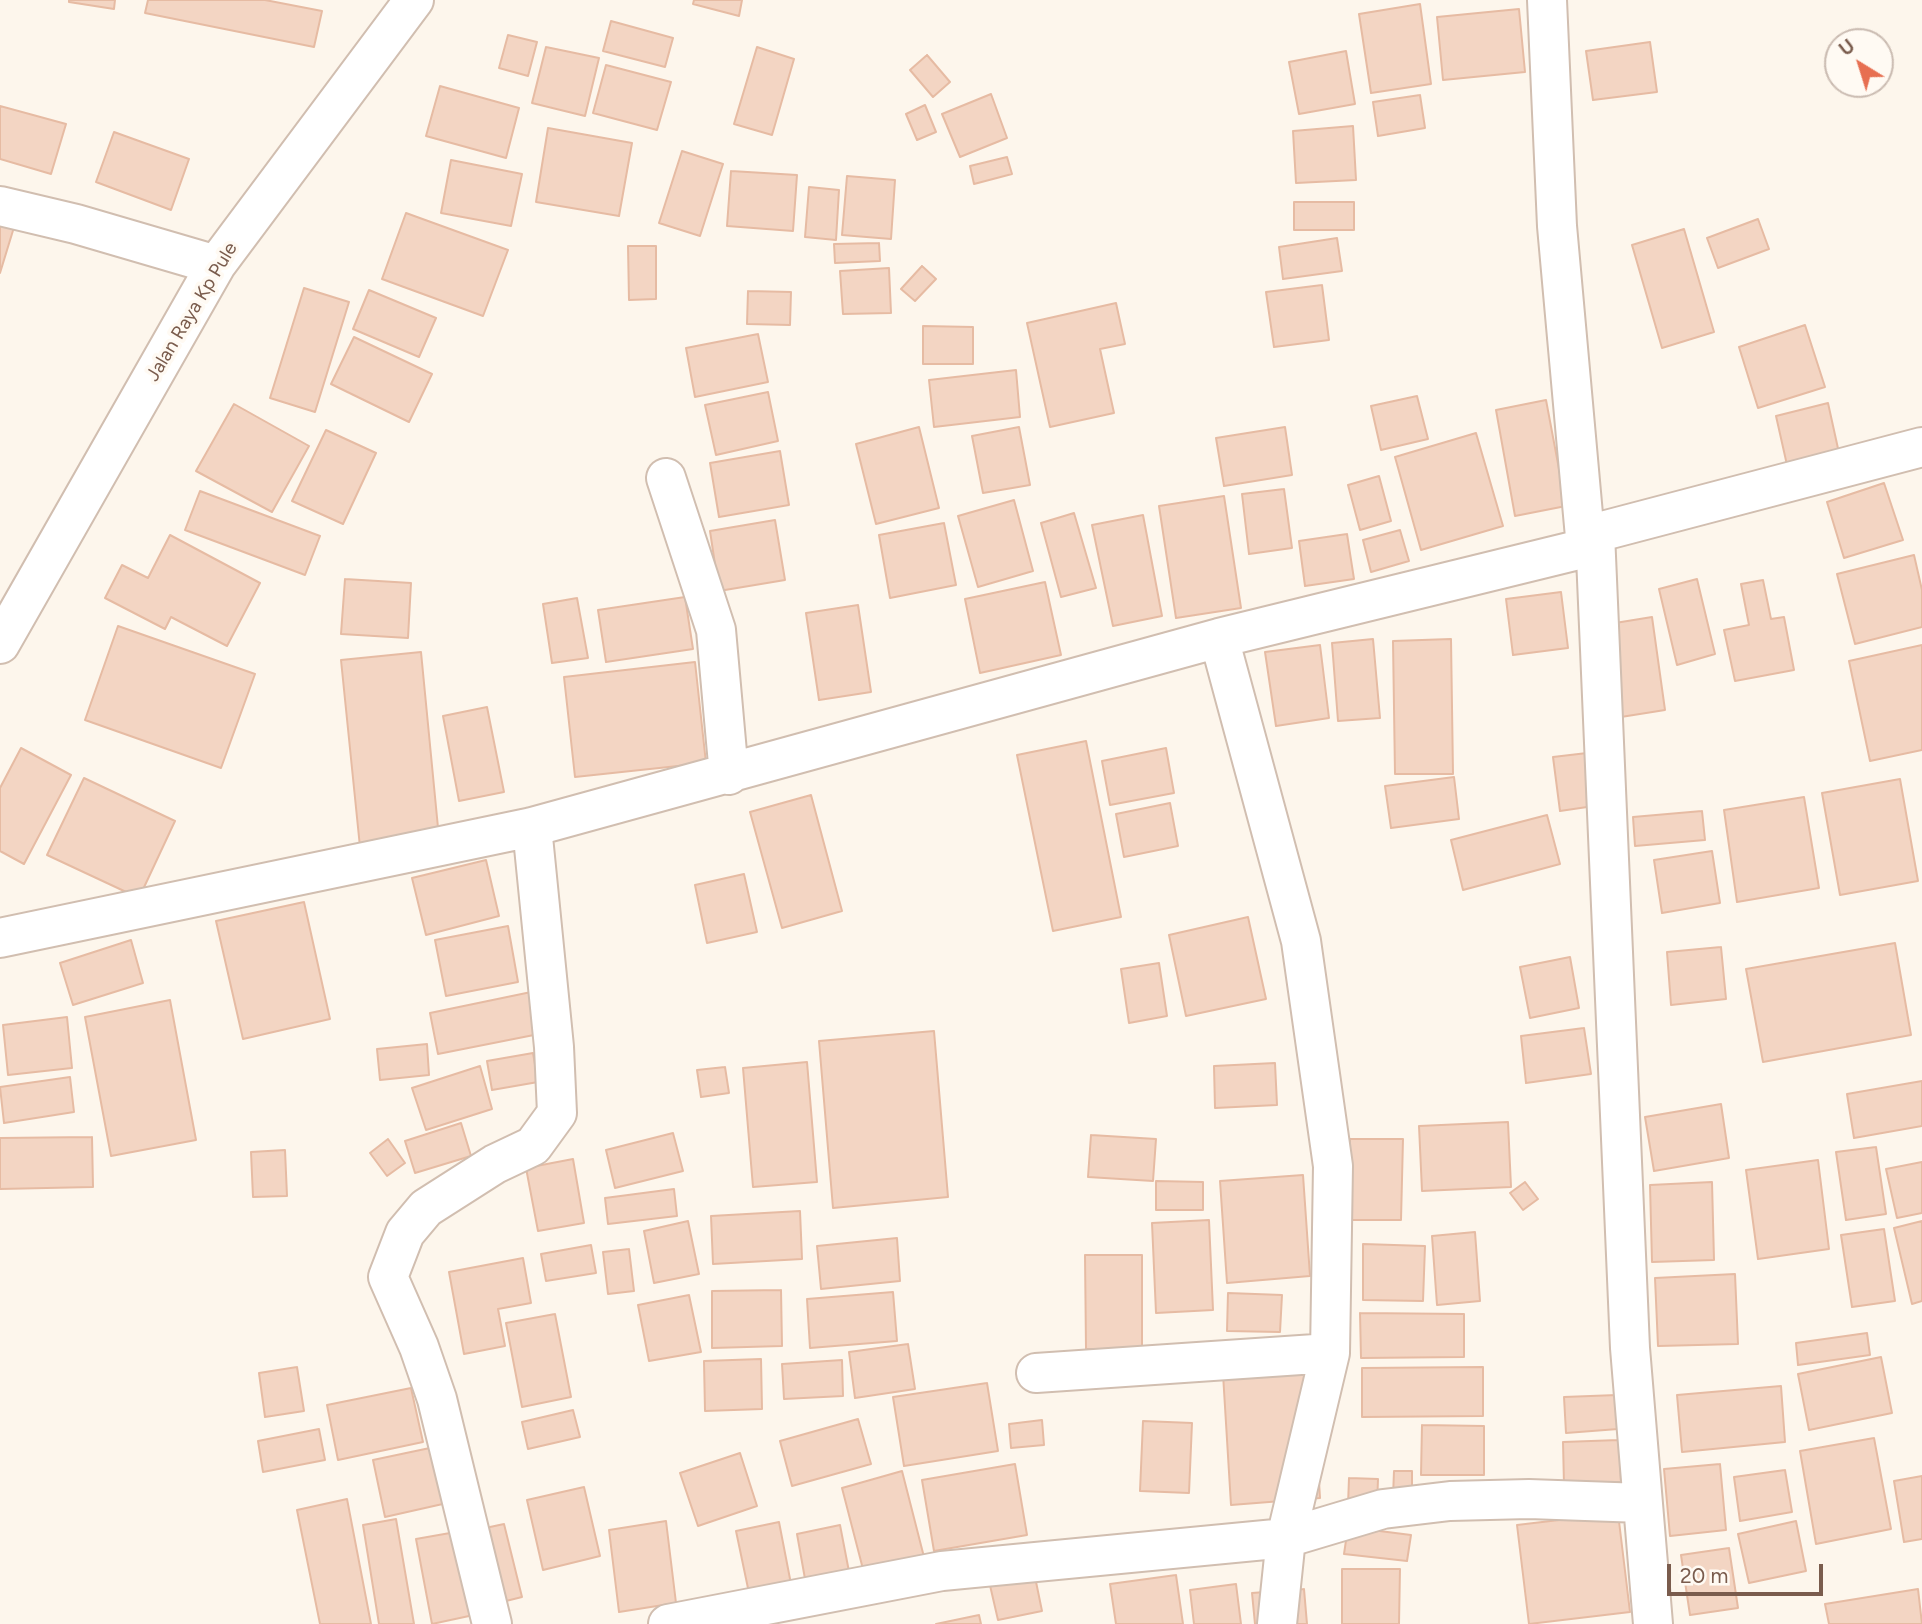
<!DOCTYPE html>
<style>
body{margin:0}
#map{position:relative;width:1922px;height:1624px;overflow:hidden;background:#fdf6ec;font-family:Figtree,sans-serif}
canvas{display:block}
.north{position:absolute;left:1824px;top:28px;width:70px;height:70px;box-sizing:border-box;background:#fffaf3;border:2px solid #cabbb1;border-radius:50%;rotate:322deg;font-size:19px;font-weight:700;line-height:28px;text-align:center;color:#7a5c4d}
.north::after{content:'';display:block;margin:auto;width:24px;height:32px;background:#e76f51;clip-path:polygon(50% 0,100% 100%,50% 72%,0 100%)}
.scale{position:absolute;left:1667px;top:1564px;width:156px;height:32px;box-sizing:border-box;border:4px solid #7a5c4d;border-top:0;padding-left:9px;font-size:21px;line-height:24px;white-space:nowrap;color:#7a5c4d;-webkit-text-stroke:5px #fffaf3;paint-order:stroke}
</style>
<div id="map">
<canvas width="1922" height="1624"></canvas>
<div class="north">U</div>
<div class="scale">20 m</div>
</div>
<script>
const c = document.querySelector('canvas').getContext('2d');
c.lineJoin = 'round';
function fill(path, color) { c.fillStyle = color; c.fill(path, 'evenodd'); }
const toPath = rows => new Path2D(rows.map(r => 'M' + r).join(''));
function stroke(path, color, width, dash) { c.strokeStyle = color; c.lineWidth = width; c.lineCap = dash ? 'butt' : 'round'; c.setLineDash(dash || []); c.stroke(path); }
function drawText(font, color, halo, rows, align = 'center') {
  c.font = font + ' Figtree,sans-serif'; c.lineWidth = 7; c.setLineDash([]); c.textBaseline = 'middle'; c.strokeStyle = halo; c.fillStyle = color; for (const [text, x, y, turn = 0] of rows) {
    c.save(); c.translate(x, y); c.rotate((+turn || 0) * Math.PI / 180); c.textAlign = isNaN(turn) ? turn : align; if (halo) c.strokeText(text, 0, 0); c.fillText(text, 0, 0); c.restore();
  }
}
const building = toPath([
 [69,0,115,0,114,9,69,2,69,0],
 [148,0,265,0,322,11,314,47,145,13,148,0],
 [694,0,742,0,739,16,693,4,694,0],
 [1420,4,1431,84,1371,93,1359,14,1420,4],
 [1519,9,1525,72,1443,80,1437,17,1519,9],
 [611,21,673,38,665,67,603,51,611,21],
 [508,35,537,42,528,76,499,68,508,35],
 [1650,42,1657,92,1593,100,1586,51,1650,42],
 [546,47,599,58,585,116,532,103,546,47],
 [757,47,794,59,772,135,734,124,757,47],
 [1346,51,1355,104,1299,114,1289,62,1346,51],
 [927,55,950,82,933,97,910,70,927,55],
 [606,65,671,82,657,130,593,113,606,65],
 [440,86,519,108,506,158,426,136,440,86],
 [991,94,1007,138,960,157,942,114,991,94],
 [1420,95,1425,128,1378,136,1373,102,1420,95],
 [925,105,936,132,917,140,906,114,925,105],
 [0,106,66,124,51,174,0,159,0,106],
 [1353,126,1356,180,1296,183,1293,131,1353,126],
 [548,128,632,143,619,216,536,202,548,128],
 [114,132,189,159,171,210,96,182,114,132],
 [682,151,723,164,700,236,659,223,682,151],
 [1007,157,1012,174,974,184,970,166,1007,157],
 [451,160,522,174,511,226,441,213,451,160],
 [731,171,797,175,793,231,727,226,731,171],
 [847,176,895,180,891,239,842,235,847,176],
 [809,187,839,190,836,240,805,237,809,187],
 [1294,202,1354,202,1354,230,1294,230,1294,202],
 [406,213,508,250,483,316,382,279,406,213],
 [1758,219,1769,249,1718,268,1707,238,1758,219],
 [0,220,15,224,0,273,0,220],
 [1684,229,1714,332,1662,348,1632,245,1684,229],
 [1337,238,1342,271,1283,279,1279,247,1337,238],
 [879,243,880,261,835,263,834,244,879,243],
 [628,246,656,246,656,299,629,300,628,246],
 [922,266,936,279,915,301,901,289,922,266],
 [889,268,891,313,843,314,840,271,889,268],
 [1322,285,1329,340,1274,347,1266,292,1322,285],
 [304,288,349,302,315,412,270,398,304,288],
 [369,290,436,318,419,357,353,329,369,290],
 [748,291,791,292,790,325,747,324,748,291],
 [1116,303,1125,344,1100,349,1114,413,1050,427,1027,323,1116,303],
 [1805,325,1825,387,1758,408,1739,347,1805,325],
 [923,326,973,327,973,364,923,364,923,326],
 [758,334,768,382,695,397,686,348,758,334],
 [354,337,432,374,409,422,331,384,354,337],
 [1016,370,1020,417,934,427,929,380,1016,370],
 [768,392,778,441,716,455,705,405,768,392],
 [1417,396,1428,439,1381,450,1371,406,1417,396],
 [1546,400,1566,506,1515,516,1496,410,1546,400],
 [1828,403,1839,453,1787,465,1776,416,1828,403],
 [234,404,309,446,272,512,196,471,234,404],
 [919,427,939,508,876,524,856,444,919,427],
 [1019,427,1030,485,983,493,972,436,1019,427],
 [1285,427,1292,475,1224,486,1216,438,1285,427],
 [326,430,376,453,343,524,292,501,326,430],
 [1476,433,1503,526,1421,550,1395,457,1476,433],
 [780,451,789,505,719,517,710,463,780,451],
 [1379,476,1391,521,1360,530,1348,485,1379,476],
 [1884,483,1903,540,1844,558,1827,502,1884,483],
 [1284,489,1292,548,1249,554,1242,494,1284,489],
 [200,491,320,536,305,575,185,530,200,491],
 [1224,496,1241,608,1176,618,1159,506,1224,496],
 [1014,500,1033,571,978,587,958,516,1014,500],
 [1074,513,1096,588,1061,597,1041,523,1074,513],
 [1143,515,1162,616,1113,626,1092,525,1143,515],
 [775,520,785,580,719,591,710,531,775,520],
 [944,523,956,585,890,598,879,535,944,523],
 [1400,530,1409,561,1371,572,1363,540,1400,530],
 [1347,534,1354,579,1305,586,1299,541,1347,534],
 [170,535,260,583,227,646,171,617,165,629,105,598,122,565,148,578,170,535],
 [1914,555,1922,590,1922,627,1855,644,1837,574,1914,555],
 [345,579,411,583,408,638,341,634,345,579],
 [1697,579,1715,654,1677,665,1659,589,1697,579],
 [1763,580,1771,619,1784,617,1794,670,1735,681,1724,630,1749,625,1741,584,1763,580],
 [1045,582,1061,655,980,673,965,599,1045,582],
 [1561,592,1568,648,1513,655,1506,599,1561,592],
 [685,597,693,649,606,662,598,610,685,597],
 [577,598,588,658,552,663,543,604,577,598],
 [858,605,871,692,819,700,806,613,858,605],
 [1652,617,1665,710,1621,717,1609,624,1652,617],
 [118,626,255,674,221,768,85,720,118,626],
 [1373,639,1380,718,1338,721,1332,643,1373,639],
 [1451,639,1453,774,1395,774,1393,641,1451,639],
 [1320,645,1329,718,1276,726,1265,652,1320,645],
 [1922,645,1922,750,1870,761,1849,661,1922,645],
 [421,652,439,838,360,847,341,660,421,652],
 [695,662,706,763,575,777,564,677,695,662],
 [487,707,504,792,459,801,443,716,487,707],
 [1086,741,1121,917,1053,931,1017,755,1086,741],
 [21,748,71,775,24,864,0,851,0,788,21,748],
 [1166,748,1174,793,1110,805,1102,761,1166,748],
 [1587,753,1594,806,1560,811,1553,757,1587,753],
 [1454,777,1459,819,1391,828,1385,786,1454,777],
 [84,778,175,821,139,898,47,855,84,778],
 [1900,779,1918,881,1840,895,1822,793,1900,779],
 [811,795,842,911,782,928,750,812,811,795],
 [1804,797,1819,888,1737,902,1724,810,1804,797],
 [1170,803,1178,846,1124,857,1116,814,1170,803],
 [1702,811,1705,840,1635,846,1633,817,1702,811],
 [1547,815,1560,864,1463,890,1451,840,1547,815],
 [1712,851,1720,903,1662,913,1654,860,1712,851],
 [486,860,499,916,426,935,412,878,486,860],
 [744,874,757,932,707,943,695,885,744,874],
 [304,902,330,1019,243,1039,216,921,304,902],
 [1248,917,1266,999,1186,1016,1169,935,1248,917],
 [508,926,518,982,446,996,435,940,508,926],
 [131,940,143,983,73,1005,60,963,131,940],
 [1895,943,1911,1035,1763,1062,1746,969,1895,943],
 [1721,947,1726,999,1671,1005,1667,952,1721,947],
 [1570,957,1579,1008,1530,1018,1520,967,1570,957],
 [1159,963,1167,1016,1129,1023,1121,969,1159,963],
 [536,991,544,1033,438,1054,430,1013,536,991],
 [170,1000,196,1140,111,1156,85,1017,170,1000],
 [67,1017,72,1068,8,1075,3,1025,67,1017],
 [1584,1028,1591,1074,1526,1083,1521,1036,1584,1028],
 [934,1031,948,1197,833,1208,819,1041,934,1031],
 [427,1044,429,1075,380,1080,377,1049,427,1044],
 [533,1053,538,1082,492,1090,487,1061,533,1053],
 [807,1062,817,1182,753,1187,743,1068,807,1062],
 [1275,1063,1277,1105,1215,1108,1214,1066,1275,1063],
 [480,1066,492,1109,426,1130,412,1088,480,1066],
 [725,1067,729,1093,701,1097,697,1070,725,1067],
 [70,1077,74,1112,4,1123,0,1087,70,1077],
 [1922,1081,1922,1126,1854,1138,1847,1094,1922,1081],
 [1721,1104,1729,1158,1654,1171,1645,1117,1721,1104],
 [1508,1122,1511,1187,1422,1191,1419,1126,1508,1122],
 [461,1123,471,1156,415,1173,405,1141,461,1123],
 [673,1133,683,1171,615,1188,606,1150,673,1133],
 [1091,1135,1156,1139,1153,1181,1088,1177,1091,1135],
 [92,1137,93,1187,0,1189,0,1138,92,1137],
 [388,1139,405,1163,387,1176,370,1153,388,1139],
 [1350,1139,1403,1139,1401,1220,1349,1220,1350,1139],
 [1876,1147,1886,1214,1846,1220,1836,1152,1876,1147],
 [285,1150,287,1196,253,1197,251,1152,285,1150],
 [573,1159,584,1223,538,1231,526,1168,573,1159],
 [1818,1160,1829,1249,1758,1259,1746,1170,1818,1160],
 [1922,1162,1922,1213,1897,1218,1886,1169,1922,1162],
 [1303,1175,1310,1276,1227,1283,1220,1181,1303,1175],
 [1156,1181,1203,1182,1203,1210,1156,1210,1156,1181],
 [1525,1182,1538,1199,1523,1210,1510,1193,1525,1182],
 [1712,1182,1714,1260,1652,1262,1650,1185,1712,1182],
 [674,1189,677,1216,608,1224,605,1198,674,1189],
 [800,1211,802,1259,713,1264,711,1216,800,1211],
 [1209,1220,1213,1310,1156,1313,1152,1223,1209,1220],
 [688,1221,699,1274,654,1283,644,1231,688,1221],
 [1922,1221,1922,1301,1912,1304,1894,1228,1922,1221],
 [1884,1229,1895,1301,1852,1307,1841,1235,1884,1229],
 [1475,1232,1480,1301,1437,1305,1432,1236,1475,1232],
 [897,1238,900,1281,821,1289,817,1246,897,1238],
 [1363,1244,1425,1246,1423,1301,1363,1300,1363,1244],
 [591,1245,596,1273,546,1281,541,1254,591,1245],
 [629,1249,634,1291,608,1294,603,1252,629,1249],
 [1085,1255,1142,1255,1142,1349,1086,1349,1085,1255],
 [523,1258,531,1303,498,1309,505,1346,464,1354,449,1272,523,1258],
 [1735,1274,1738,1344,1658,1346,1655,1278,1735,1274],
 [781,1290,782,1346,712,1348,712,1291,781,1290],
 [893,1292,897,1341,810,1348,807,1299,893,1292],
 [1228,1293,1282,1295,1280,1332,1227,1331,1228,1293],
 [689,1295,701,1352,649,1361,638,1305,689,1295],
 [1360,1313,1464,1314,1464,1357,1361,1358,1360,1313],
 [555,1314,571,1397,522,1407,506,1323,555,1314],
 [1867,1333,1870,1355,1798,1365,1796,1343,1867,1333],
 [908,1344,915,1389,855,1398,849,1352,908,1344],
 [1881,1357,1892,1413,1809,1430,1798,1374,1881,1357],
 [761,1359,762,1409,705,1411,704,1361,761,1359],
 [842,1360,843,1396,784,1399,782,1364,842,1360],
 [297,1367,304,1411,265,1417,259,1373,297,1367],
 [1483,1367,1483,1416,1362,1417,1362,1368,1483,1367],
 [1312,1368,1320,1498,1231,1505,1223,1374,1312,1368],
 [987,1383,998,1451,904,1466,893,1397,987,1383],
 [1781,1386,1785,1442,1682,1452,1677,1395,1781,1386],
 [411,1388,423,1442,338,1460,327,1405,411,1388],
 [1617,1395,1618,1429,1566,1433,1564,1397,1617,1395],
 [573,1410,580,1437,528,1449,522,1422,573,1410],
 [858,1419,871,1464,792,1486,780,1441,858,1419],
 [1042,1420,1044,1445,1011,1448,1009,1424,1042,1420],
 [1143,1421,1192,1423,1189,1493,1140,1491,1143,1421],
 [1422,1425,1484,1426,1484,1475,1421,1475,1422,1425],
 [319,1429,325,1460,263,1472,258,1441,319,1429],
 [1874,1438,1891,1529,1816,1544,1800,1451,1874,1438],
 [1619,1440,1621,1482,1564,1485,1563,1442,1619,1440],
 [444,1445,456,1501,385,1517,373,1460,444,1445],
 [740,1453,757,1506,698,1526,680,1473,740,1453],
 [1015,1464,1027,1535,934,1551,922,1480,1015,1464],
 [1720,1464,1726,1530,1670,1536,1664,1469,1720,1464],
 [1785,1470,1792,1512,1740,1521,1734,1477,1785,1470],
 [902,1471,924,1557,864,1573,842,1488,902,1471],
 [1394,1471,1412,1471,1412,1497,1393,1497,1394,1471],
 [1922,1476,1922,1539,1904,1542,1894,1481,1922,1476],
 [1349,1478,1378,1479,1377,1506,1348,1505,1349,1478],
 [584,1487,600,1556,543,1570,527,1500,584,1487],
 [347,1499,371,1624,320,1624,297,1510,347,1499],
 [1618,1513,1630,1612,1529,1624,1517,1525,1618,1513],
 [396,1519,414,1624,379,1624,363,1525,396,1519],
 [666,1521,676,1603,619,1612,609,1530,666,1521],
 [1796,1521,1806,1571,1749,1583,1738,1534,1796,1521],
 [779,1522,791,1584,749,1593,736,1531,779,1522],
 [504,1524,522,1597,494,1604,476,1530,504,1524],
 [840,1525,851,1582,807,1590,797,1534,840,1525],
 [1348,1527,1411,1535,1407,1561,1344,1554,1348,1527],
 [467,1530,483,1613,432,1624,416,1539,467,1530],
 [1729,1548,1738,1608,1690,1615,1681,1555,1729,1548],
 [1342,1569,1400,1569,1399,1624,1342,1624,1342,1569],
 [1034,1572,1042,1611,998,1620,989,1581,1034,1572],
 [1176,1575,1183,1624,1116,1624,1110,1584,1176,1575],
 [1236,1584,1241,1624,1194,1624,1190,1590,1236,1584],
 [1304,1589,1307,1624,1255,1624,1252,1593,1304,1589],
 [1918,1589,1922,1624,1829,1624,1825,1604,1918,1589],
 [979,1615,981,1624,936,1624,979,1615]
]);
const minor = toPath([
 [1547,0,1557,226,1586,548],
 [0,206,76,224,216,265],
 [666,478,716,630,729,775],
 [1595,533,1630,1348,1653,1624],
 [1219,638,1301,941,1333,1166,1330,1353,1286,1538,1277,1624],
 [0,644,216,265,414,0],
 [0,938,532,827,1219,638,1586,548,1595,533,1922,447],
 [1036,1373,1330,1353],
 [492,1624,437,1399,419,1347,388,1277,405,1233,426,1208,495,1164,533,1146,557,1113,554,1047,532,827],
 [668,1624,942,1571,1286,1538,1383,1509,1450,1501,1529,1499,1642,1503]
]);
const streetNames = [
 ["Jalan Raya Kp Pule",192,312,-59]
];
fill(building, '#f3d5c3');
stroke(building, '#e6bba3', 2);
stroke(minor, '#d1beb0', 42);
stroke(minor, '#fff', 38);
drawText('19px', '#7a5c4d', '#fffaf3', streetNames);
</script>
